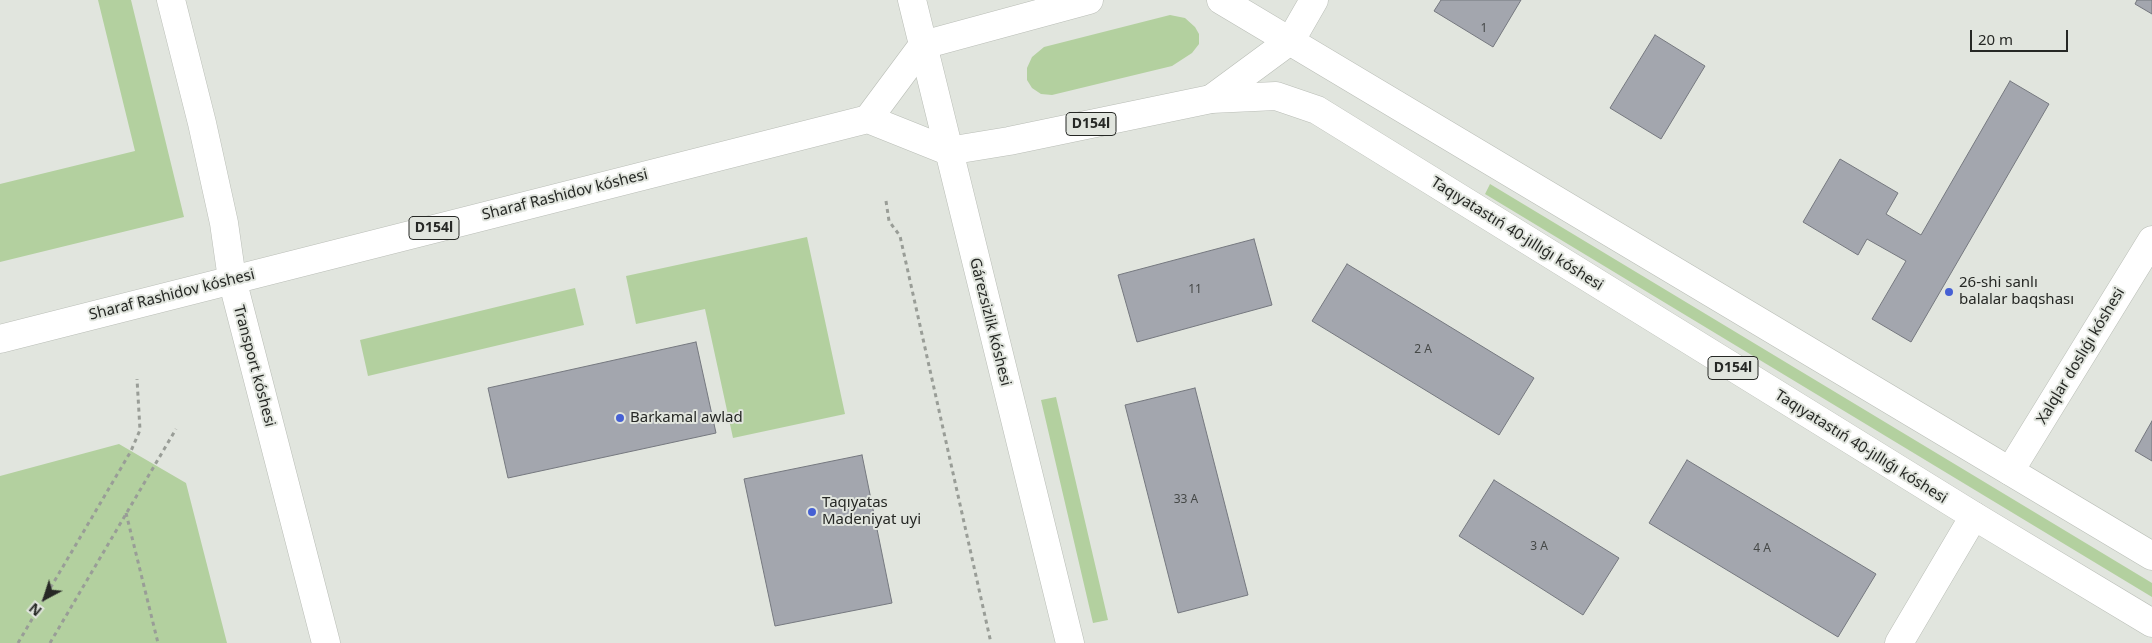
<!DOCTYPE html>
<meta charset="utf-8">
<style>
body{margin:0}
#map{position:relative;width:2152px;height:643px;overflow:hidden;background:#e1e5de;font-family:"Noto Sans",sans-serif}
canvas{display:block}
.north{position:absolute;left:20px;top:573px;width:50px;height:50px;-webkit-text-stroke:4px #e1e5de;paint-order:stroke;rotate:220deg;font-size:14px;font-weight:700;line-height:20px;text-align:center;color:#262825}
.north::after{content:'';display:block;margin:auto;width:18px;height:22px;background:#262825;clip-path:polygon(50% 0,100% 100%,50% 72%,0 100%)}
.scale{position:absolute;left:1970px;top:30px;width:98px;height:22px;box-sizing:border-box;border:2px solid #262825;border-top:0;padding-left:6px;font-size:15px;line-height:18px;white-space:nowrap;color:#262825;-webkit-text-stroke:4px #e1e5de;paint-order:stroke}
</style>
<div id="map">
<canvas width="2152" height="643"></canvas>
<div class="north">N</div>
<div class="scale">20 m</div>
</div>
<script>
const c = document.querySelector('canvas').getContext('2d');
c.lineJoin = 'round';
function fill(path, color) { c.fillStyle = color; c.fill(path, 'evenodd'); }
const toPath = rows => new Path2D(rows.map(r => 'M' + r).join(''));
function stroke(path, color, width, dash) { c.strokeStyle = color; c.lineWidth = width; c.lineCap = dash ? 'butt' : 'round'; c.setLineDash(dash || []); c.stroke(path); }
function drawText(font, color, halo, rows, align = 'center') {
  c.font = font + ' "Noto Sans",sans-serif'; c.lineWidth = 4; c.setLineDash([]); c.textBaseline = 'middle'; c.strokeStyle = halo; c.fillStyle = color; for (const [text, x, y, turn = 0] of rows) {
    c.save(); c.translate(x, y); c.rotate((+turn || 0) * Math.PI / 180); c.textAlign = isNaN(turn) ? turn : align; if (halo) c.strokeText(text, 0, 0); c.fillText(text, 0, 0); c.restore();
  }
}
const green = toPath([
 [98,0,131,0,184,217,0,262,0,184,135,151],
 [1170,15,1185,18,1195,27,1199,34,1199,44,1192,53,1172,66,1052,95,1041,94,1032,88,1027,80,1027,68,1032,57,1044,47],
 [1490,184,2152,583,2152,597,1485,194],
 [807,237,845,414,733,438,705,309,636,324,626,276],
 [575,288,584,325,368,376,360,340],
 [1056,397,1108,620,1093,623,1041,400],
 [119,444,186,483,227,643,0,643,0,476]
]);
const building = toPath([
 [1441,0,1521,0,1493,47,1434,11,1441,0],
 [2137,0,2152,0,2152,14,2135,4,2137,0],
 [1655,35,1705,66,1661,139,1610,108,1655,35],
 [2010,81,2049,104,1911,342,1872,319,1906,261,1867,239,1858,255,1803,222,1840,159,1898,193,1886,214,1921,235,2010,81],
 [1254,239,1272,305,1137,342,1118,275,1254,239],
 [1347,264,1534,378,1499,435,1312,321,1347,264],
 [696,342,716,433,508,478,488,388,696,342],
 [1195,388,1248,595,1178,613,1125,405,1195,388],
 [2152,421,2152,461,2135,451,2152,421],
 [862,455,892,603,775,626,744,479,862,455],
 [1687,460,1876,574,1838,637,1649,523,1687,460],
 [1494,480,1619,558,1583,615,1459,536,1494,480]
]);
const path = toPath([
 [886,201,889,221,900,236,991,643],
 [126,513,158,643],
 [18,643,131,451,140,430,137,379],
 [50,643,176,429]
]);
const minor = toPath([
 [171,0,202,123,224,223,232,279,326,643],
 [912,0,1070,643],
 [1211,99,1291,40,1314,0],
 [2010,471,2152,240],
 [1899,643,1974,516]
]);
const major = toPath([
 [1221,0,2152,556],
 [868,119,948,151,1009,141,1211,99,1276,96,1317,110,1974,516,2152,623],
 [868,119,923,45,1089,0],
 [0,339,868,119]
]);
const markers = [
 [1949,292,5,"#4660d4"],
 [620,418,5,"#4660d4"],
 [812,512,5,"#4660d4"]
];
const numberNames = [
 ["1",1484,29],
 ["11",1195,290],
 ["2 А",1423,350],
 ["33 А",1186,500],
 ["3 А",1539,547],
 ["4 А",1762,549]
];
const shields = [
 [1091,124,50],
 [434,228,50],
 [1733,368,50]
];
const shieldNames = [
 ["D154l",1091,124],
 ["D154l",434,228],
 ["D154l",1733,368]
];
const streetNames = [
 ["Sharaf Rashidov kóshesi",565,195,-14],
 ["Taqıyatastıń 40-jıllıǵı kóshesi",1517,234,32],
 ["Sharaf Rashidov kóshesi",172,295,-14],
 ["Gárezsizlik kóshesi",990,322,76],
 ["Xalqlar doslıǵı kóshesi",2081,356,-59],
 ["Transport kóshesi",254,366,75],
 ["Taqıyatastıń 40-jıllıǵı kóshesi",1861,447,32]
];
const poiNames = [
 ["26-shi sanlı",1959,283],
 ["balalar baqshası",1959,300],
 ["Barkamal awlad",630,418],
 ["Taqıyatas",822,503],
 ["Madeniyat uyi",822,520]
];
fill(green, '#b3d09f');
fill(building, '#a3a6ae');
stroke(building, '#75787f', 1);
stroke(minor, '#b9bdb6', 29);
stroke(major, '#b9bdb6', 29);
stroke(path, '#999d97', 3, [4, 4]);
stroke(minor, '#fff', 28);
stroke(major, '#fff', 28);
for (const [x, y, r, color] of markers) { const dot = new Path2D(); dot.arc(x, y, r, 0, 2 * Math.PI); c.fillStyle = color; c.fill(dot); stroke(dot, '#e1e5de', 2); }
drawText('12px', '#454847', null, numberNames);
for (const [x, y, w] of shields) { const box = new Path2D(); box.roundRect(x - w / 2, y - 11.5, w, 23, 4); c.fillStyle = '#e1e5de'; c.fill(box); stroke(box, '#262825', 1); }
drawText('bold 14px', '#262825', null, shieldNames);
drawText('15px', '#262825', '#e1e5de', streetNames);
drawText('15px', '#262825', '#e1e5de', poiNames, 'left');
</script>
